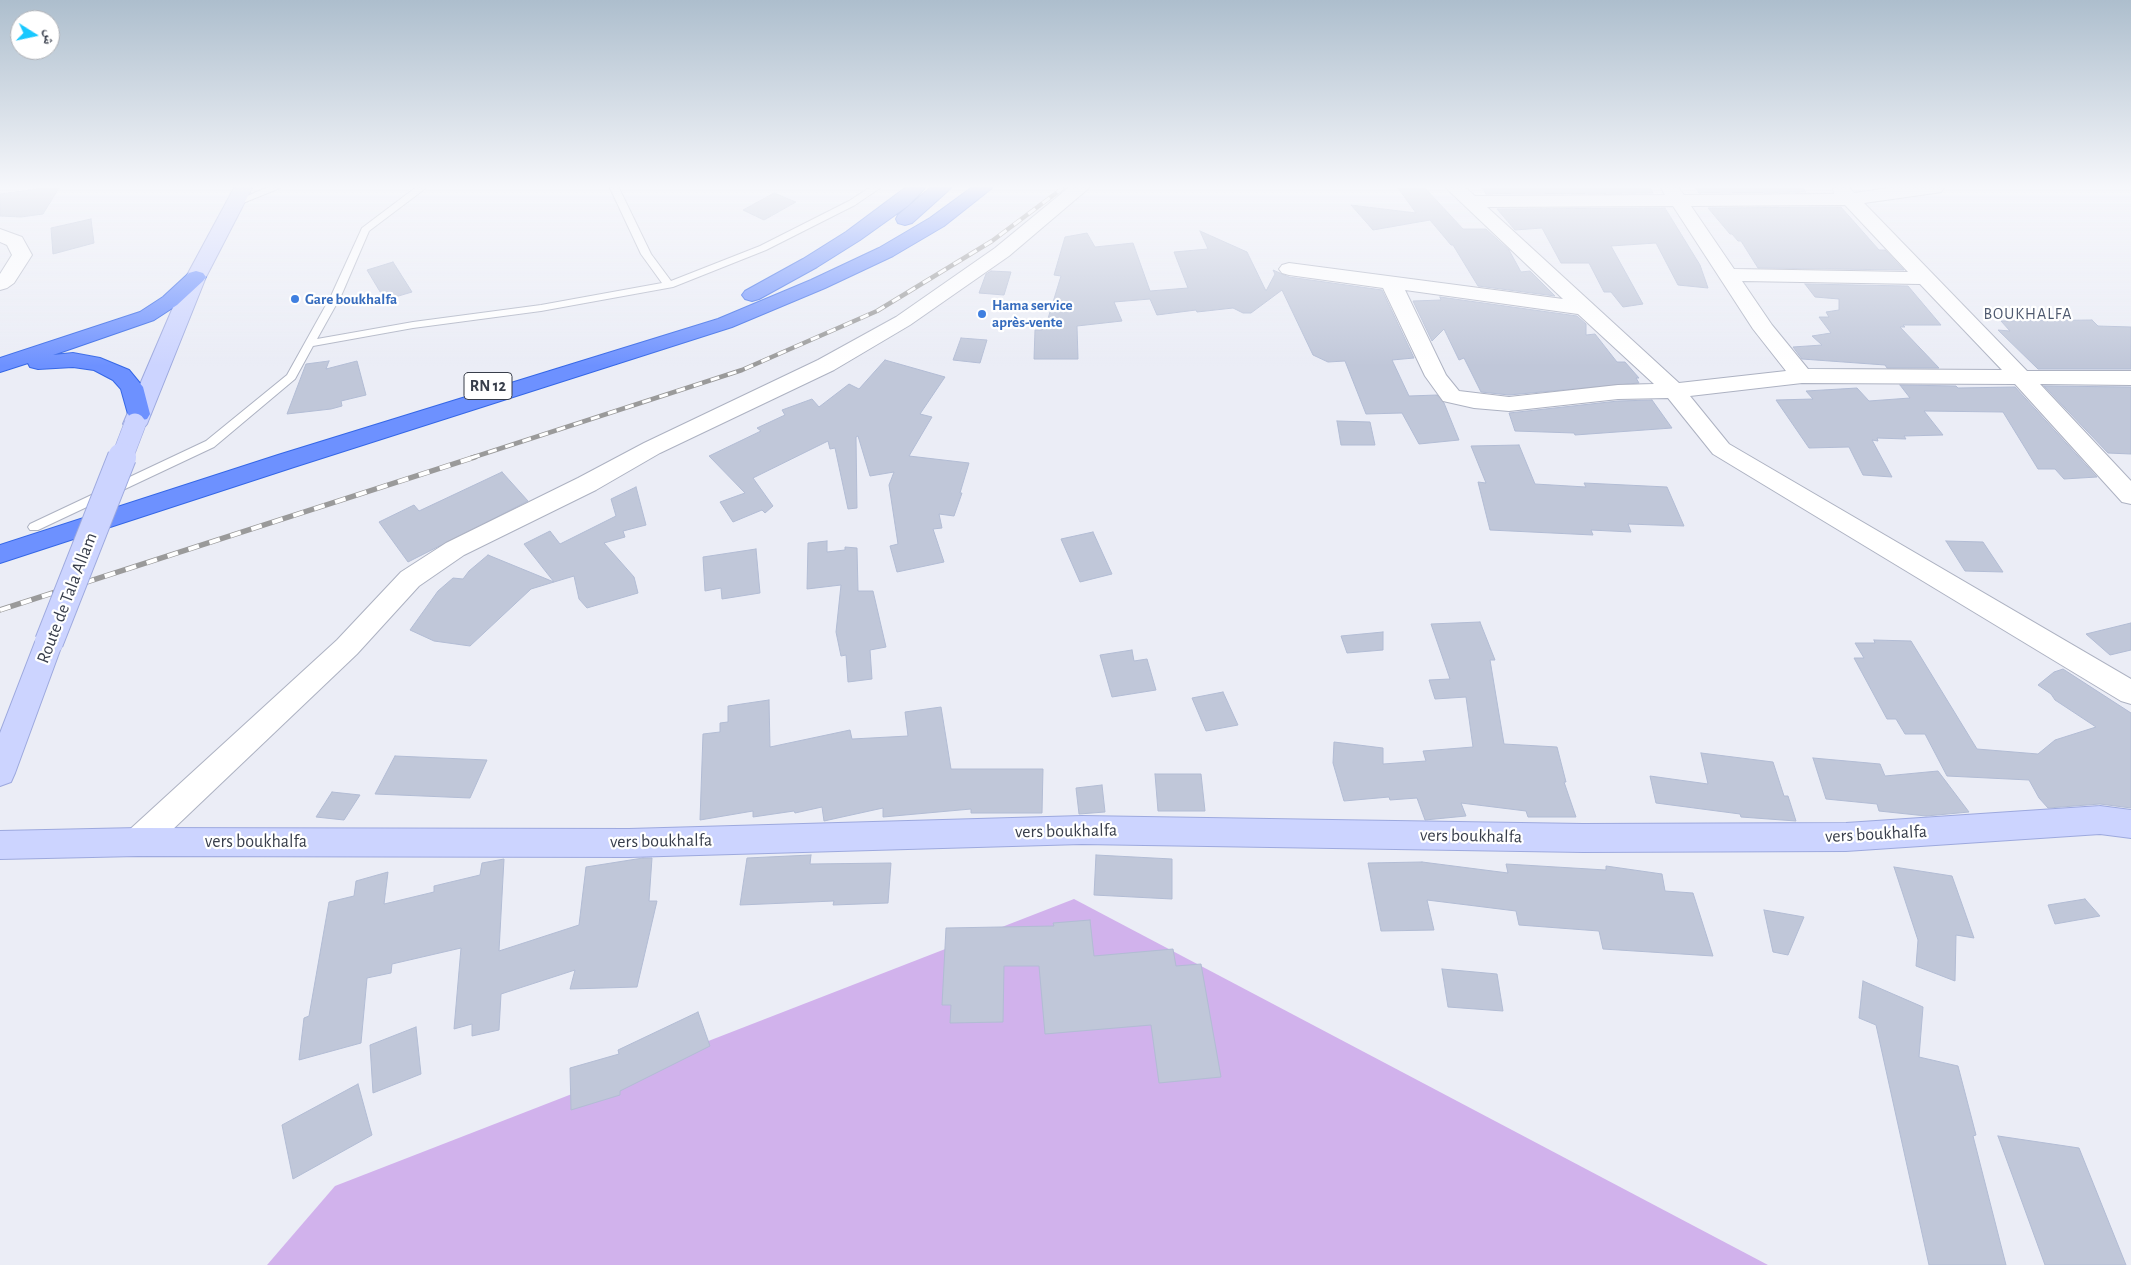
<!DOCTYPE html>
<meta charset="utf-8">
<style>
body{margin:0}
#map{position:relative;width:2131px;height:1265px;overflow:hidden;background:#ebedf6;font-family:"Alegreya Sans","Noto Naskh Arabic",sans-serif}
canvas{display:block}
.north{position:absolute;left:10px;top:10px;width:50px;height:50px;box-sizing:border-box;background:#fff;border:1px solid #afb2b7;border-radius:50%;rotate:100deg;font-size:14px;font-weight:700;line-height:20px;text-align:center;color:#383e4b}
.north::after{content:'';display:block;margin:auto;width:18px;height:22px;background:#19c8ff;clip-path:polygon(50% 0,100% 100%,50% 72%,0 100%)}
</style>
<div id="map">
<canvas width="2131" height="1265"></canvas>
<div class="north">ش</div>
</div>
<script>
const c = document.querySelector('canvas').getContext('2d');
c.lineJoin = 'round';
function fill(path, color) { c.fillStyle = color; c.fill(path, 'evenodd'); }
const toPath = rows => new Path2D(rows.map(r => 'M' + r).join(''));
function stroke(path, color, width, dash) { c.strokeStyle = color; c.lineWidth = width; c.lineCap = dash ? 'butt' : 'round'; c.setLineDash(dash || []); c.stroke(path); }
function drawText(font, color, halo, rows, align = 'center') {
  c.font = font + ' "Alegreya Sans",sans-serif'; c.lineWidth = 4.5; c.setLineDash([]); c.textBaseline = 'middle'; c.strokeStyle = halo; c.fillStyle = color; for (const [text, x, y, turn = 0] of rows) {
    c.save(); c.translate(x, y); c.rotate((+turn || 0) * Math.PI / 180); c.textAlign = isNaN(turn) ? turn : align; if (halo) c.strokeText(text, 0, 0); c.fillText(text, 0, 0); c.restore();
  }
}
const green = toPath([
 [1074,899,1768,1265,267,1265,335,1186]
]);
const building = toPath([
 [44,188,59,188,43,214,21,217,0,216,0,194,44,188],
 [1398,188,1425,188,1463,229,1486,229,1509,250,1521,272,1530,271,1555,296,1478,286,1453,245,1451,245,1430,220,1373,230,1351,205,1416,213,1398,188],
 [1482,188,1650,188,1653,193,1486,194,1482,188],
 [1695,188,1803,188,1806,192,1699,193,1695,188],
 [774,193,796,202,764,220,743,210,774,193],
 [1841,207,1879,250,1885,250,1904,270,1758,268,1741,241,1738,241,1732,234,1730,234,1708,208,1841,207],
 [1665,208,1700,265,1708,288,1678,285,1656,243,1611,246,1643,304,1623,307,1611,292,1604,292,1589,263,1561,263,1542,228,1515,230,1497,209,1665,208],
 [91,219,94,243,53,254,51,228,91,219],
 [1200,231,1247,252,1266,291,1275,274,1273,270,1289,277,1382,290,1414,358,1392,360,1409,396,1437,395,1444,403,1459,440,1419,444,1402,413,1366,414,1345,361,1328,362,1313,355,1282,290,1251,313,1243,313,1233,308,1197,312,1196,310,1157,315,1150,299,1114,302,1122,321,1077,326,1078,359,1034,359,1035,330,1042,330,1042,326,1046,325,1061,276,1054,275,1065,237,1087,233,1095,247,1133,243,1150,291,1188,288,1174,252,1208,249,1200,231],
 [393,262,412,292,385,300,367,270,393,262],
 [991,271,1011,272,1004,295,979,293,986,274,991,271],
 [1805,284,1908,286,1941,325,1903,325,1905,327,1900,327,1939,368,1887,368,1885,365,1802,359,1793,347,1822,345,1812,336,1831,333,1819,317,1829,317,1826,312,1839,310,1839,299,1815,297,1805,284],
 [1440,297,1577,316,1586,324,1586,335,1595,334,1617,362,1625,362,1639,378,1636,378,1639,383,1509,395,1481,392,1464,358,1459,360,1444,329,1432,341,1413,301,1441,300,1440,297],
 [2092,320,2098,326,2131,327,2131,369,2038,369,1998,330,2010,331,2001,321,2092,320],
 [961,338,987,340,980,363,953,360,961,338],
 [885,360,945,377,920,414,932,417,909,456,969,463,960,493,962,493,954,516,939,514,942,528,933,529,944,562,897,572,890,546,898,544,889,485,894,472,870,476,858,436,856,437,857,508,848,509,835,448,830,449,828,441,753,478,773,506,765,513,762,510,733,522,720,502,745,493,709,456,761,431,757,428,785,415,782,410,812,399,819,407,849,384,859,389,885,360],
 [329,361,326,369,357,361,366,395,341,401,342,406,331,409,287,414,306,364,329,361],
 [1900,385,1956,386,1958,388,2015,387,2097,477,2064,479,2055,469,2038,469,2003,412,1924,411,1943,435,1904,436,1906,439,1877,438,1878,441,1872,440,1892,477,1863,475,1849,447,1809,448,1776,400,1813,399,1806,391,1857,388,1869,401,1910,398,1900,385],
 [2044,386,2131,387,2131,454,2108,453,2044,386],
 [1652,400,1672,428,1575,435,1574,433,1515,431,1509,413,1618,401,1652,400],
 [1337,421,1370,422,1375,445,1341,445,1337,421],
 [1519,445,1535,484,1586,487,1584,483,1667,487,1684,526,1628,524,1631,532,1591,530,1593,535,1490,530,1478,482,1486,483,1471,446,1519,445],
 [502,472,528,501,408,562,379,522,414,505,419,511,502,472],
 [636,487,646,525,623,531,625,537,604,543,634,577,638,593,587,608,579,599,574,576,554,582,524,544,550,531,560,544,616,516,611,499,636,487],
 [1093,532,1112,574,1080,582,1061,539,1093,532],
 [827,541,827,552,845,550,845,547,857,548,858,591,873,591,886,647,870,650,872,679,848,682,846,655,841,656,836,632,841,585,807,589,808,543,827,541],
 [1946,541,1983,542,2003,572,1965,571,1946,541],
 [756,549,760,593,722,599,721,588,705,591,703,557,756,549],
 [488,555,554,582,531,589,470,646,434,641,410,630,438,591,453,578,463,579,469,571,488,555],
 [1480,622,1495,660,1490,660,1504,744,1557,747,1566,782,1564,782,1576,817,1528,817,1526,811,1461,803,1466,816,1425,820,1417,798,1390,800,1389,797,1344,801,1333,763,1334,742,1383,748,1383,764,1426,761,1423,751,1473,747,1466,697,1435,699,1429,680,1450,679,1431,624,1480,622],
 [2131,623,2131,650,2110,655,2086,634,2131,623],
 [1383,632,1383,650,1347,653,1341,636,1383,632],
 [1874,640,1911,641,1977,749,2038,754,2055,740,2096,727,2055,700,2051,694,2038,685,2054,672,2063,669,2131,713,2131,808,2100,804,2048,808,2039,798,2029,780,1947,776,1925,734,1905,734,1896,719,1887,719,1854,658,1864,658,1855,643,1875,643,1874,640],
 [1132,650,1134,661,1147,659,1156,690,1112,697,1100,655,1132,650],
 [1223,692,1238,725,1206,731,1192,698,1223,692],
 [769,700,770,747,850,730,852,739,908,736,905,712,941,707,951,769,1043,769,1042,813,971,813,971,809,883,817,883,808,824,821,822,807,795,813,794,811,753,817,753,811,700,820,703,734,720,732,720,723,728,722,728,706,769,700],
 [1701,753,1773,762,1784,796,1788,796,1796,821,1741,817,1740,814,1656,803,1650,776,1708,784,1701,753],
 [395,756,487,760,470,798,375,794,395,756],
 [1813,758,1880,764,1885,776,1938,771,1969,812,1926,816,1879,811,1877,804,1826,799,1813,758],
 [1155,774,1201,774,1205,811,1158,811,1155,774],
 [1102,785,1105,812,1079,814,1076,788,1102,785],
 [332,792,360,795,344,820,316,817,332,792],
 [811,855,810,864,891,863,888,903,833,905,834,901,740,905,747,858,811,855],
 [1096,855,1172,859,1172,899,1094,895,1096,855],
 [643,858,652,858,649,901,657,901,637,987,570,989,575,970,501,994,499,1030,472,1036,472,1024,454,1029,461,948,392,964,391,973,367,978,361,1043,299,1060,304,1018,309,1016,329,902,354,896,356,881,388,872,384,904,434,892,434,886,480,875,482,863,504,859,499,951,579,925,586,867,643,858],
 [1422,862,1508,873,1506,864,1606,870,1606,866,1662,874,1665,891,1693,893,1713,956,1603,949,1599,931,1519,925,1516,911,1427,900,1434,930,1381,931,1368,863,1422,862],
 [1894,867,1952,876,1974,938,1956,935,1955,981,1916,966,1918,940,1894,867],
 [2085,899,2100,916,2055,924,2048,905,2085,899],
 [1764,910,1804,917,1788,955,1773,952,1764,910],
 [1090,920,1094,956,1173,949,1176,966,1201,964,1221,1077,1159,1083,1151,1025,1045,1034,1039,966,1004,966,1003,1022,950,1023,951,1005,942,1005,946,928,1054,926,1053,923,1090,920],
 [1442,969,1497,974,1503,1011,1448,1007,1442,969],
 [1863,981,1923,1007,1919,1057,1958,1066,1976,1135,1973,1136,2006,1265,1929,1265,1876,1025,1859,1018,1863,981],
 [698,1012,710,1046,620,1091,620,1095,571,1110,570,1068,619,1054,618,1050,698,1012],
 [416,1027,421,1074,373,1093,370,1045,416,1027],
 [358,1084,372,1135,293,1179,282,1125,358,1084],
 [1998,1136,2079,1148,2126,1265,2045,1265,1998,1136]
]);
const lane = toPath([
 [266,188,280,188,238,205,235,206,230,203,266,188],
 [415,188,426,188,369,231,341,296,317,339,413,322,541,305,662,283,641,254,610,188,619,188,651,254,671,281,760,246,849,201,869,188,880,188,855,205,766,250,673,287,541,311,413,328,313,346,295,379,214,447,38,530,30,530,28,527,30,524,206,441,287,375,331,296,362,228,415,188]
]);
const street = toPath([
 [1068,188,1089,188,1009,256,910,325,834,370,660,453,596,490,464,555,419,586,357,654,149,852,138,856,127,852,122,842,127,832,337,640,401,572,446,543,578,478,644,443,818,360,896,317,995,248,1068,188],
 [1446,188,1466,188,1475,196,1665,195,1661,188,1679,188,1684,195,1834,194,1833,188,1850,188,1854,193,1888,188,1944,188,1941,192,1935,193,1864,203,2027,371,2131,371,2131,385,2040,384,2131,481,2131,504,2122,502,2015,384,1802,383,1690,396,1729,444,2131,679,2131,704,2121,701,1713,454,1668,398,1618,399,1509,411,1474,408,1443,401,1425,376,1383,288,1289,275,1282,273,1279,269,1282,265,1289,263,1563,299,1446,188],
 [1845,205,1908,272,1734,269,1691,206,1845,205],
 [1673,206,1753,329,1786,371,1679,383,1487,207,1673,206],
 [1742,281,1920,284,2002,370,1808,369,1772,325,1742,281],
 [1405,290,1578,314,1654,384,1618,385,1509,397,1459,391,1446,375,1405,290],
 [0,229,22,237,32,255,14,283,7,288,0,290,0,274,12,255,7,245,0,242,0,229]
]);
const secondary = toPath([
 [234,188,252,188,206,277,147,424,143,429,135,431,127,429,123,424,186,277,234,188],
 [49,631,59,635,63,642,15,773,11,782,0,786,0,733,35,642,39,635,49,631],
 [2100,806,2131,810,2131,838,2100,834,1846,851,1583,852,1082,844,629,857,138,856,0,859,0,831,138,828,629,829,1082,816,1583,824,1846,823,2100,806]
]);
const highway = toPath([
 [905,188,925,188,909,205,860,240,817,267,759,299,752,301,745,299,742,295,745,291,803,259,846,232,905,188],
 [930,188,951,188,912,223,905,225,898,223,896,219,898,215,930,188],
 [971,188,992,188,944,226,893,256,825,288,732,327,294,467,0,563,0,545,278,455,718,319,811,280,879,248,930,218,971,188],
 [196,271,203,273,206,277,203,281,177,305,154,320,53,355,73,353,100,358,129,370,143,387,150,414,147,419,139,421,131,419,128,414,121,389,113,380,94,370,73,367,38,369,30,367,28,363,0,372,0,358,140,312,163,297,189,273,196,271]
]);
const railFar1 = toPath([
 [471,458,742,370,877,311,992,241,1063,188]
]);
const rail = toPath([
 [0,610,475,457]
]);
const secondaryBridgeFar1 = toPath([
 [122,458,135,424]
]);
const secondaryBridge = toPath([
 [49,642,122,457]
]);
const markers = [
 [295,299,5,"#3f7fe0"],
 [982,314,5,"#3f7fe0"]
];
const farShopnames = [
 ["Gare boukhalfa",305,299],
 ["Hama service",992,305],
 ["après-vente",992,322]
];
const farNeighbourhoodnames = [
 ["BOUKHALFA",2028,314]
];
const shields = [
 [488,386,48]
];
const shieldNames = [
 ["RN 12",488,386]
];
const streetNames = [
 ["Route de Tala Allam",67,598,-69],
 ["vers boukhalfa",1066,831,-1],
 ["vers boukhalfa",1876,834,-3],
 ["vers boukhalfa",1471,836,1],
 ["vers boukhalfa",661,841,-1],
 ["vers boukhalfa",256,842]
];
fill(green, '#d1b2ec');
fill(building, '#c0c7d9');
stroke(building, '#b2bcd4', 1);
stroke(lane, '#adb2c2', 2);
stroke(street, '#adb2c2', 2);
stroke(secondary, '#9da9de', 2);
stroke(highway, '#3567e6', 2);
fill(lane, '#fff');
fill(street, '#fff');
fill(secondary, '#ccd4ff');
fill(highway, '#6d91ff');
stroke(railFar1, '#9a9a9a', 4.5);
stroke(rail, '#9a9a9a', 5.5);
stroke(railFar1, '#fff', 3, [9]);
stroke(rail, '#fff', 4, [11]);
stroke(secondaryBridgeFar1, '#9da9de', 22, []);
stroke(secondaryBridge, '#9da9de', 30, []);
stroke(secondaryBridgeFar1, '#ccd4ff', 21);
stroke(secondaryBridge, '#ccd4ff', 28);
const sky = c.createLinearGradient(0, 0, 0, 366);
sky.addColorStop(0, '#adbecd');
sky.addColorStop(0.51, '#f6f7fb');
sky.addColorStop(1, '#f6f7fb00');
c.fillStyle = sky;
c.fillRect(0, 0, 2131, 366);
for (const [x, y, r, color] of markers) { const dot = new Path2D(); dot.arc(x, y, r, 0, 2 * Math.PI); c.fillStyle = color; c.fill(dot); stroke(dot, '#fff', 2); }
drawText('bold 15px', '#366cbe', '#fff', farShopnames, 'left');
c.letterSpacing = '1px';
drawText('16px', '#4e596f', '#fff', farNeighbourhoodnames);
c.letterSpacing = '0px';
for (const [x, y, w] of shields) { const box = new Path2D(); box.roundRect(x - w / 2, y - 13.5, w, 27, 4); c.fillStyle = '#fff'; c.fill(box); stroke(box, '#383e4b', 1); }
drawText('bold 16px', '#383e4b', null, shieldNames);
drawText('18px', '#383e4b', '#fff', streetNames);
</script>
